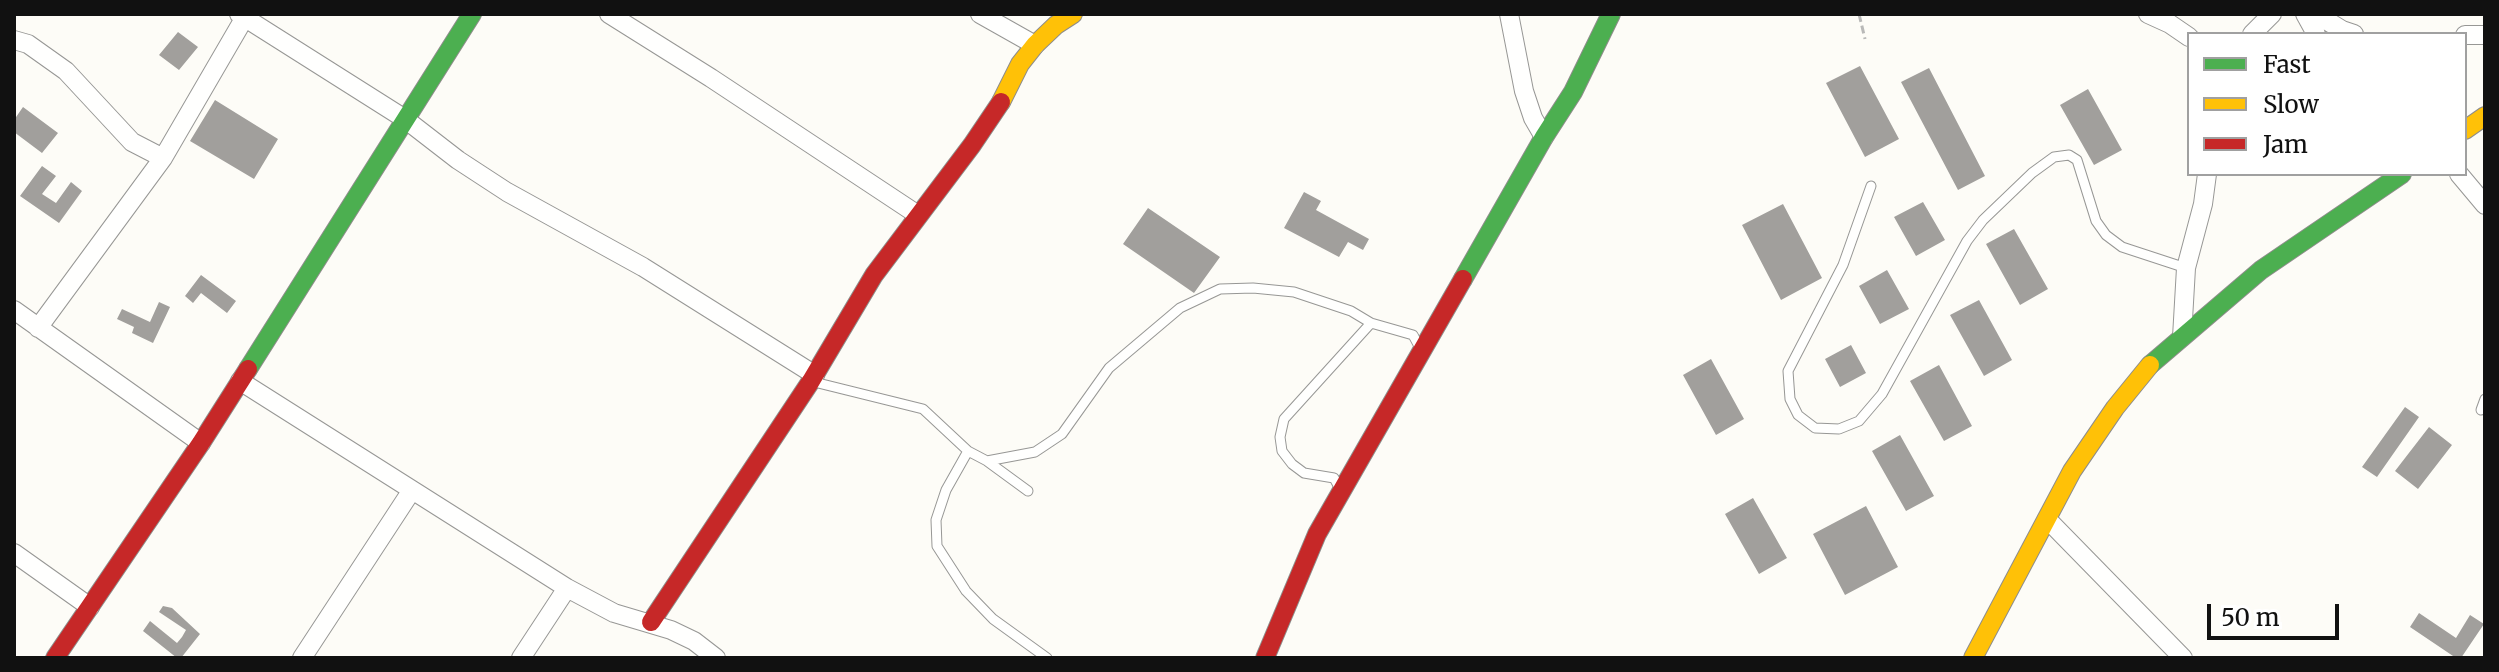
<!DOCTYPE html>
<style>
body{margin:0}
#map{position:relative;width:2499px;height:672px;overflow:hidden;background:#fdfcf7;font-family:Merriweather,serif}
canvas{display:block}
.frame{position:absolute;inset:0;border:16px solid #111;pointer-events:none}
.legend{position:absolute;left:2187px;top:32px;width:280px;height:144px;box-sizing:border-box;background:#fff;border:2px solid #a0a0a0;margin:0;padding:10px 14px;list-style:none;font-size:24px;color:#111}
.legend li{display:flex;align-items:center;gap:16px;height:40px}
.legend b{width:40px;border:2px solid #a0a0a0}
.scale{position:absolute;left:2207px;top:604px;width:132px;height:36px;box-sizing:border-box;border:4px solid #111;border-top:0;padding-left:10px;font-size:24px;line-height:28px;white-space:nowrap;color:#111;-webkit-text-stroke:6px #fff;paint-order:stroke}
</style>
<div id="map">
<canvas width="2499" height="672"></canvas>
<div class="frame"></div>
<ul class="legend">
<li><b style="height:10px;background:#4caf50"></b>Fast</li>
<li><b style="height:10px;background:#ffc107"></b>Slow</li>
<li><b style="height:10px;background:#c62828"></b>Jam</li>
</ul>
<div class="scale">50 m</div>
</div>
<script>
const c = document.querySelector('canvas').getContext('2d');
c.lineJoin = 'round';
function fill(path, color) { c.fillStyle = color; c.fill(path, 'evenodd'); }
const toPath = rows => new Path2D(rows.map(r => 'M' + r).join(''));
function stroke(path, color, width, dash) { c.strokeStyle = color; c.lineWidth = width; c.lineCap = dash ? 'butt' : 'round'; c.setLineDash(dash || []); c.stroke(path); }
const building = toPath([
 [178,32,198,47,179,70,159,55],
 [1860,66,1899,139,1865,157,1826,83],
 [1929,68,1985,176,1958,190,1901,82],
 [2088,89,2122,150,2094,165,2060,105],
 [215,100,278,139,254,179,190,141],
 [23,107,58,133,42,153,14,132,14,120],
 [42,166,56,176,42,194,56,203,71,182,82,191,59,223,20,196],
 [1304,192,1321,201,1316,210,1369,239,1363,250,1348,242,1339,257,1284,228],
 [1923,202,1945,240,1916,256,1894,217],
 [1783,204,1822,278,1781,300,1742,225],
 [1148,208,1220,257,1194,293,1123,244],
 [2014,229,2048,289,2020,305,1986,244],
 [1887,270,1909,309,1880,324,1859,286],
 [201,275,236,301,227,313,201,293,193,303,185,296],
 [1979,300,2012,360,1984,376,1950,315],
 [159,302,170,307,153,343,132,333,134,327,117,319,122,309,150,322],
 [1851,345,1866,373,1840,387,1825,359],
 [1711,359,1744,419,1716,435,1683,375],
 [1939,365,1972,426,1944,441,1910,381],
 [2405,407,2419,417,2377,477,2362,467],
 [2429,427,2452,445,2418,489,2395,471],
 [1900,435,1934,496,1906,511,1872,451],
 [1753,498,1787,558,1759,574,1725,514],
 [1866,506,1898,567,1845,595,1813,534],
 [163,606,172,608,200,634,181,658,177,658,143,631,150,621,177,643,182,637,186,630,159,612],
 [2419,613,2456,638,2470,615,2484,624,2461,658,2456,658,2410,627]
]);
const path = toPath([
 [1859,14,1865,39]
]);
const lane = toPath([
 [1871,186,1843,265,1788,371,1790,399,1798,415,1815,428,1839,429,1859,421,1882,394,1967,241,1983,220,2032,173,2054,157,2069,155,2077,160,2096,221,2106,235,2122,247,2186,268],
 [814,382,923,409,968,451,987,461,1028,491],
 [2481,410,2485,399],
 [968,451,946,490,936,520,937,546,966,591,993,619,1047,658],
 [987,461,1035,452,1062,434,1109,368,1180,308,1220,289,1253,288,1294,292,1351,311,1371,323,1413,335,1420,348],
 [1339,487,1334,478,1304,473,1292,464,1282,451,1280,437,1284,419,1371,323]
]);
const street = toPath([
 [239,14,405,119,458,160,507,192,643,267,815,375],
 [609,14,711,78,918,215],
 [980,14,1035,45],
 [1509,14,1524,91,1533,118,1544,137],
 [2148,14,2170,24,2189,37],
 [2305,14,2316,34],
 [2316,14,2342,30,2354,34],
 [2252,34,2272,14],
 [2465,35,2485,35],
 [14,40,28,44,66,71,132,142,163,158],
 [2459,174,2485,205],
 [14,310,201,443],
 [38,328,163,158,245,17],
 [2182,337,2186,268,2203,204,2207,174],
 [240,381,567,588,614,613,671,630,694,641,716,658],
 [2047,519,2183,658],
 [14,553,90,607],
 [302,658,412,490],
 [521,658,567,588]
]);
const fast = toPath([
 [1463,279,1544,137,1573,92,1611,14],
 [2150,365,2261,270,2402,174],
 [248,369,472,14]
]);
const slow = toPath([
 [1001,102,1020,64,1035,45,1056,25,1073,14],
 [2465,130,2485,116],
 [1973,658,2072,471,2115,408,2150,365]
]);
const jam = toPath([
 [651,622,811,381,874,275,972,145,1001,102],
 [55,658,201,443,248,369],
 [1265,658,1317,534,1463,279]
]);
fill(building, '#a19f9c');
stroke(lane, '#979795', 11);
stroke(street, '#979795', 20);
stroke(fast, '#8e8d8b', 20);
stroke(slow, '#8e8d8b', 20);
stroke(jam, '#8e8d8b', 20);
stroke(path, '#b9b9b8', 3, [8, 4]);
stroke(lane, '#fffffe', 9);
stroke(street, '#fffffe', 18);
stroke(fast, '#4caf50', 18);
stroke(slow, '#ffc107', 18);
stroke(jam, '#c62828', 18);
</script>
